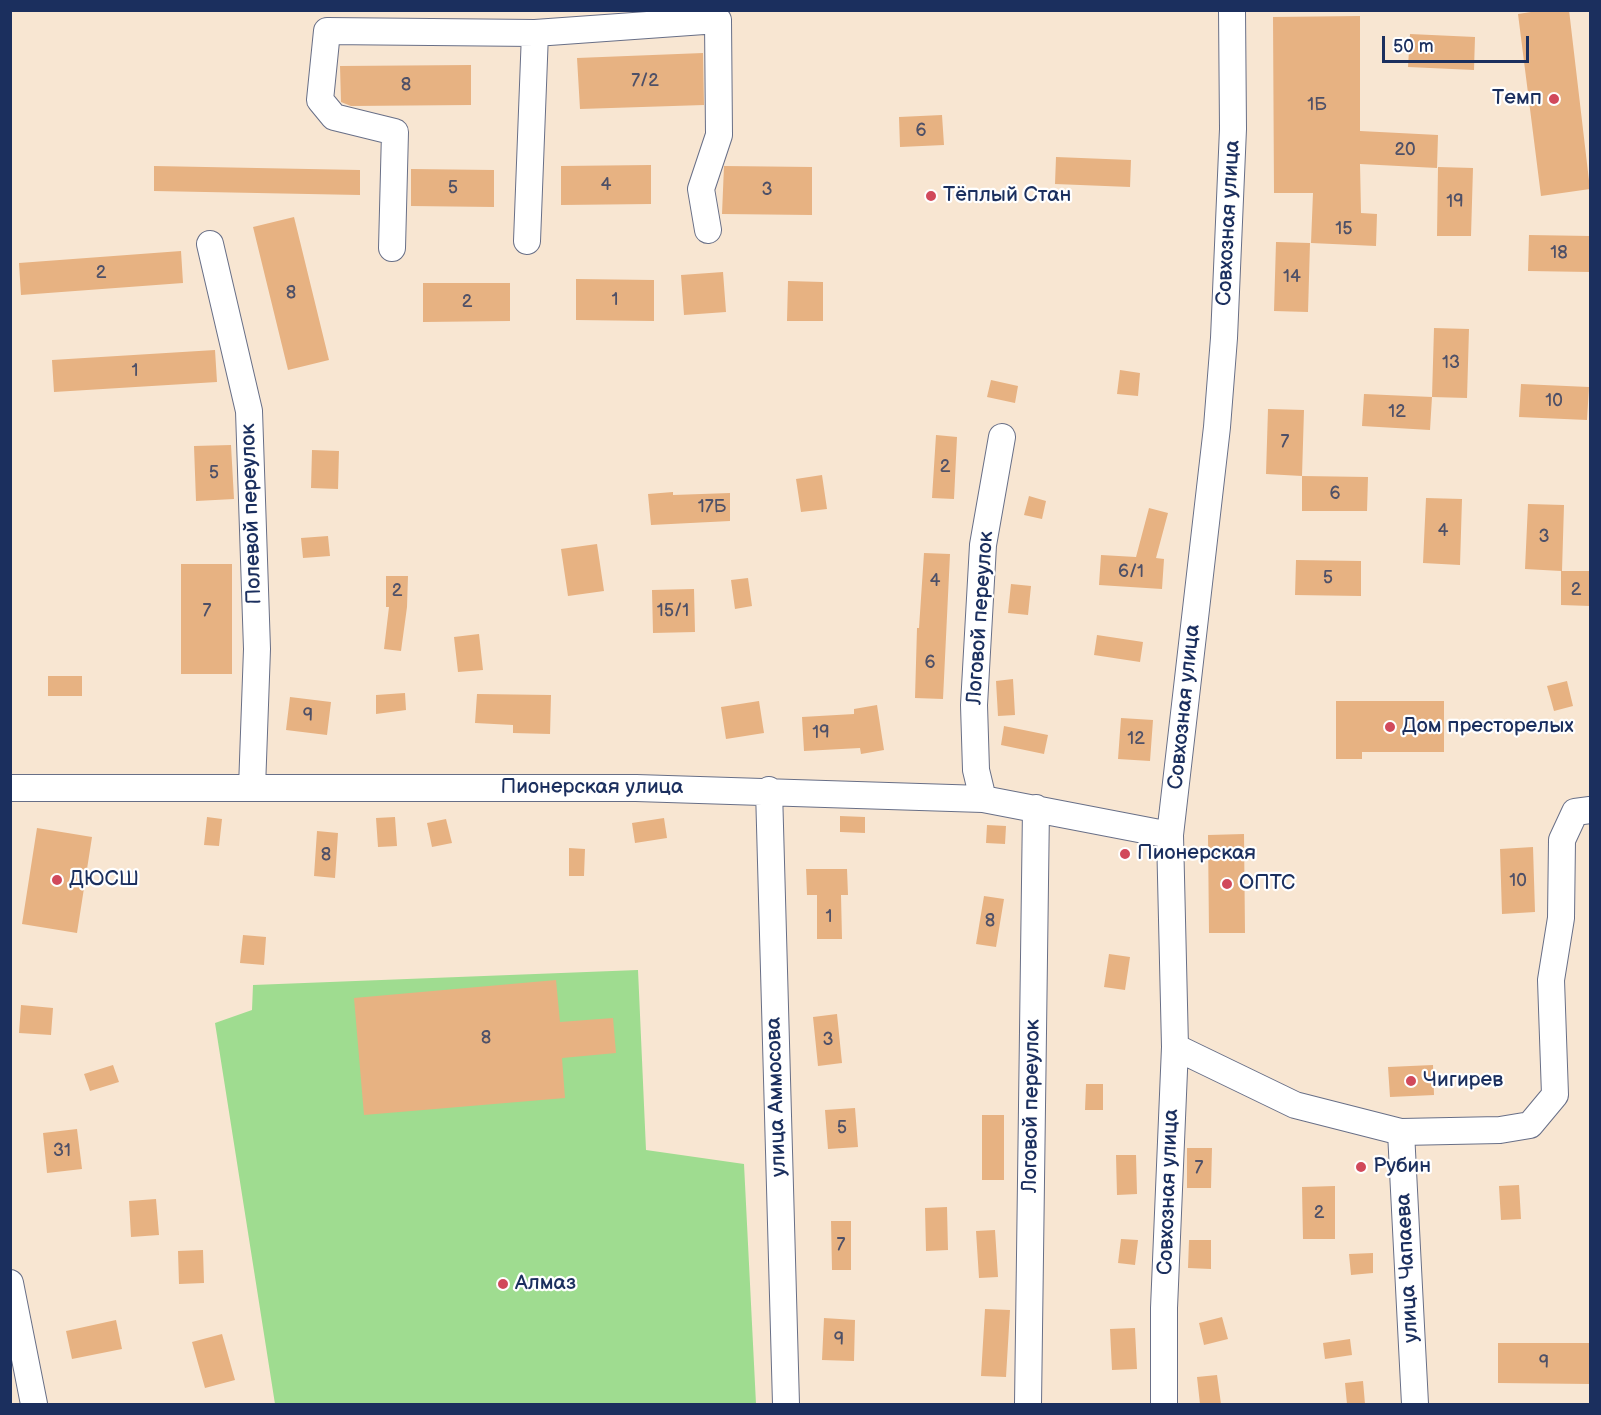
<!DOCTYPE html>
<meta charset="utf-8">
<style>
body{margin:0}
#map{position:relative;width:1601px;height:1415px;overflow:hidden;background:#f8e6d2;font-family:"Balsamiq Sans",sans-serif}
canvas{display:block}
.frame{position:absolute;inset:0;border:12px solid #1b2f5e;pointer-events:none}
.scale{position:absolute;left:1382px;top:36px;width:147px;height:27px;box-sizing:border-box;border:3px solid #1b2f5e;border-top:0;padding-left:8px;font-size:18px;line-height:21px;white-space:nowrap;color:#1b2f5e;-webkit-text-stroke:4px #fff;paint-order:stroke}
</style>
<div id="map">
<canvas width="1601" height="1415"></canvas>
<div class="frame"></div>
<div class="scale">50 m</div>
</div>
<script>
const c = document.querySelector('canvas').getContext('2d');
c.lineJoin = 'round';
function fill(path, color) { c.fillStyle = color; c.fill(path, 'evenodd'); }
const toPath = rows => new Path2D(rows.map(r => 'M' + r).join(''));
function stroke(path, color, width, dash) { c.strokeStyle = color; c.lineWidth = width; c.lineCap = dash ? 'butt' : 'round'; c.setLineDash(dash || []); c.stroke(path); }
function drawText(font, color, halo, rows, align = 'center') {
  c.font = font + ' "Balsamiq Sans",sans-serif'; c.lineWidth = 4.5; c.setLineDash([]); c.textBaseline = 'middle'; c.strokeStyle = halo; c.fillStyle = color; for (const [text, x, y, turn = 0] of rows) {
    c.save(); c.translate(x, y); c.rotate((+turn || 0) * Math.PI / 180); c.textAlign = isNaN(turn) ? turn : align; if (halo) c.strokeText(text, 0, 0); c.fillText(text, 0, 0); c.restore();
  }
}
const green = toPath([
 [638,970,646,1150,744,1164,756,1404,275,1404,215,1023,252,1010,253,985]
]);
const building = toPath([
 [1544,10,1569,10,1590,189,1541,196,1518,14],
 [1360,16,1360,131,1438,135,1437,168,1360,164,1361,213,1377,214,1376,246,1311,243,1313,193,1274,193,1273,17],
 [1410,34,1475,37,1474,70,1408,67],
 [703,53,704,105,580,109,577,58],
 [471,65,471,105,351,106,341,102,340,66],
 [942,115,944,145,900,147,899,117],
 [1056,157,1131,160,1130,187,1055,184],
 [651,165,651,204,561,205,561,166],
 [154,166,360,170,360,195,154,191],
 [724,166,812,167,812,215,722,214],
 [1438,167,1473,168,1471,236,1437,236],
 [411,169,494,170,494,207,411,206],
 [294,217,329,360,288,370,253,227],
 [1529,235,1590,236,1590,272,1528,271],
 [1276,242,1310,243,1308,312,1274,311],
 [181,251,183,283,21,295,19,263],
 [723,272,726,312,684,315,681,275],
 [576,279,654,280,654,321,576,320],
 [788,281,823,282,823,321,787,321],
 [423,283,510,283,510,321,423,322],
 [1434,328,1469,329,1467,398,1432,397],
 [215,350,217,382,54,392,52,360],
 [1120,370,1140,373,1138,396,1117,394],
 [991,380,1018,386,1015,403,987,397],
 [1521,384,1589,387,1587,420,1519,417],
 [1364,394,1432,397,1430,430,1362,426],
 [1268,409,1304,410,1302,476,1266,474],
 [936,435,957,437,954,499,932,498],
 [231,445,234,499,196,501,194,446],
 [312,450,339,451,338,489,311,488],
 [822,475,827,509,801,512,796,479],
 [1302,476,1368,477,1367,511,1302,511],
 [673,492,673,495,730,493,730,521,651,525,648,494],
 [1029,496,1046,501,1042,519,1024,515],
 [1426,498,1462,499,1460,565,1423,563],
 [1528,504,1564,505,1562,571,1590,571,1590,606,1561,605,1561,571,1525,569],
 [1149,508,1168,513,1156,558,1164,559,1162,589,1099,585,1101,555,1136,557],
 [328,536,330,556,303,558,301,538],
 [597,544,604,591,568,596,561,549],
 [924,553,950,554,943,699,915,698,917,628,919,628],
 [1296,560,1361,561,1361,596,1295,595],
 [181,564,232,564,232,674,181,674],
 [386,576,408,576,407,607,401,651,384,649,389,607,386,607],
 [748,578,752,606,735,609,731,580],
 [1011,584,1031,586,1028,615,1008,613],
 [694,589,695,632,653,633,652,590],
 [479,634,483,670,458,672,454,637],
 [1097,635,1143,642,1140,662,1094,655],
 [48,676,82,676,82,696,48,696],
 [1013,679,1015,715,998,716,996,681],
 [1567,681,1573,706,1554,711,1547,686],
 [405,693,406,710,376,714,376,695],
 [477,694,551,695,550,734,513,733,513,725,475,723],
 [290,697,331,702,327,735,286,730],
 [759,701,764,733,726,739,721,707],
 [1336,701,1444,701,1444,752,1362,752,1362,759,1336,759],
 [877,705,884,750,861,754,860,748,804,751,802,717,854,714,854,709],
 [1121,718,1153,720,1150,761,1118,759],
 [1004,726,1048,735,1044,754,1001,745],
 [840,816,865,817,865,833,840,832],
 [207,817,222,819,219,846,204,845],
 [395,817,397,846,378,847,376,818],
 [664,818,667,838,635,843,632,823],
 [446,819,452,843,432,847,427,823],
 [987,825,1006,826,1005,844,986,843],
 [37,828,92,837,77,933,22,924],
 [317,831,338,833,335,878,314,876],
 [1244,834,1245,933,1209,933,1208,835],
 [1533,847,1535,912,1502,914,1500,849],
 [569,848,585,849,584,876,569,876],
 [806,869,847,869,848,895,841,895,842,939,817,939,817,895,807,895],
 [984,896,1004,899,996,947,976,944],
 [243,935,266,937,264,965,240,963],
 [1109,954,1130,957,1125,990,1104,987],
 [556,980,560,1022,613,1018,616,1053,562,1058,565,1098,364,1115,354,998],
 [21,1005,53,1008,51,1035,19,1033],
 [837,1014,842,1063,818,1066,813,1017],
 [113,1065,119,1082,90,1091,84,1074],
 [1433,1065,1434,1095,1390,1097,1388,1067],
 [1086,1084,1103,1084,1103,1110,1085,1110],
 [855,1108,858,1147,828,1149,825,1110],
 [982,1115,1004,1115,1004,1180,982,1180],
 [77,1129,82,1169,47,1173,43,1133],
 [1187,1148,1212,1148,1211,1188,1187,1188],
 [1116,1155,1136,1155,1137,1194,1117,1195],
 [1519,1185,1521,1219,1501,1220,1499,1186],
 [1335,1186,1335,1239,1303,1239,1302,1187],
 [156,1199,159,1235,131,1237,129,1201],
 [947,1207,948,1250,926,1251,925,1208],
 [831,1221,851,1221,851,1270,832,1270],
 [995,1230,998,1277,979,1278,976,1231],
 [1121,1239,1138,1240,1135,1265,1118,1263],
 [1189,1240,1211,1240,1211,1269,1188,1268],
 [203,1250,204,1283,179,1284,178,1251],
 [1373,1253,1373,1273,1351,1275,1349,1254],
 [985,1309,1010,1310,1006,1377,981,1376],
 [1222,1317,1228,1339,1204,1345,1199,1323],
 [824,1318,855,1320,854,1361,822,1360],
 [116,1320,122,1349,72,1359,66,1331],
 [1135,1328,1137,1369,1112,1370,1110,1329],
 [222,1334,235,1380,205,1388,192,1342],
 [1350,1339,1352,1355,1325,1359,1323,1343],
 [1498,1343,1590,1343,1590,1384,1498,1383],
 [1217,1375,1221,1404,1200,1404,1197,1377],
 [1363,1381,1365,1404,1347,1404,1345,1383]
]);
const minor = toPath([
 [535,33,718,20,719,135,701,189,708,230],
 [210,244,249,411,257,649,252,788],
 [392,248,395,132,334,117,320,100,327,31,535,33,527,241],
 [10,788,636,788,983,799,1170,835],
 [769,790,786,1404],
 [983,799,976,770,974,705,983,545,1002,437],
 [1175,1047,1295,1105,1401,1132,1500,1130,1530,1125,1555,1095,1551,980,1561,918,1562,840,1575,812,1590,810],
 [1401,1132,1415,1404],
 [10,1283,34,1404],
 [1028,1404,1036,808],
 [1164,1404,1164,1308,1175,1047,1170,835,1217,427,1224,338,1233,129,1232,10]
]);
const markers = [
 [1554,99,6,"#d1495b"],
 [931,196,6,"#d1495b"],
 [1390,727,6,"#d1495b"],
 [1125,854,6,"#d1495b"],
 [57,880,6,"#d1495b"],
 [1227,884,6,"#d1495b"],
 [1411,1081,6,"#d1495b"],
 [1361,1167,6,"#d1495b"],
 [503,1284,6,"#d1495b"]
];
const numberNames = [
 ["7/2",645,81],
 ["8",406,85],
 ["1Б",1317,105],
 ["6",921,131],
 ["20",1405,150],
 ["4",606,185],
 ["5",453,188],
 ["3",767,190],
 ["19",1455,202],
 ["15",1344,229],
 ["18",1559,253],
 ["2",101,273],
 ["14",1292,277],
 ["8",291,293],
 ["1",615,300],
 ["2",467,302],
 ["13",1451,363],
 ["1",135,371],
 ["10",1554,401],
 ["12",1397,412],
 ["7",1285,442],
 ["2",945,467],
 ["5",214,473],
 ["6",1335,494],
 ["17Б",712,507],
 ["4",1443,531],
 ["3",1544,537],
 ["6/1",1131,572],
 ["5",1328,578],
 ["4",935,581],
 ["2",1576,590],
 ["2",397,591],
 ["7",207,611],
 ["15/1",673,611],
 ["6",930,663],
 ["9",308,716],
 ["19",821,733],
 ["12",1136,739],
 ["8",326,855],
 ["10",1518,881],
 ["1",829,917],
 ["8",990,921],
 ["8",486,1038],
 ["3",828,1040],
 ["5",842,1128],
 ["31",62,1151],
 ["7",1199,1168],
 ["2",1319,1213],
 ["7",841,1245],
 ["9",839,1340],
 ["9",1544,1363]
];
const poiNames = [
 ["Темп",1542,99,"right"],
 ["Тёплый Стан",943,196],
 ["Дом престорелых",1402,727],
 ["Пионерская",1137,854],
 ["ДЮСШ",69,880],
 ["ОПТС",1239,884],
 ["Чигирев",1423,1081],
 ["Рубин",1373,1167],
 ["Алмаз",515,1284]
];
const streetNames = [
 ["Совхозная улица",1229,223,-87],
 ["Полевой переулок",252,514,-92],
 ["Логовой переулок",981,618,-86],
 ["Совхозная улица",1185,707,-84],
 ["Пионерская улица",592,788],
 ["улица Аммосова",777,1097,-92],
 ["Логовой переулок",1032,1106,-89],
 ["Совхозная улица",1169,1192,-88],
 ["улица Чапаева",1408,1268,-93]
];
fill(green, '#9fdc90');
fill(building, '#e7b282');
stroke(minor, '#686f87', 28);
stroke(minor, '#fff', 26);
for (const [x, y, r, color] of markers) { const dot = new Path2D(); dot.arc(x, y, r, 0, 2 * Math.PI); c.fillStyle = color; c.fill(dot); stroke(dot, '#fff', 2); }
drawText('18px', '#4e5067', null, numberNames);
drawText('21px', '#1b2f5e', '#fff', poiNames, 'left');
drawText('21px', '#1b2f5e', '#fff', streetNames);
</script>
